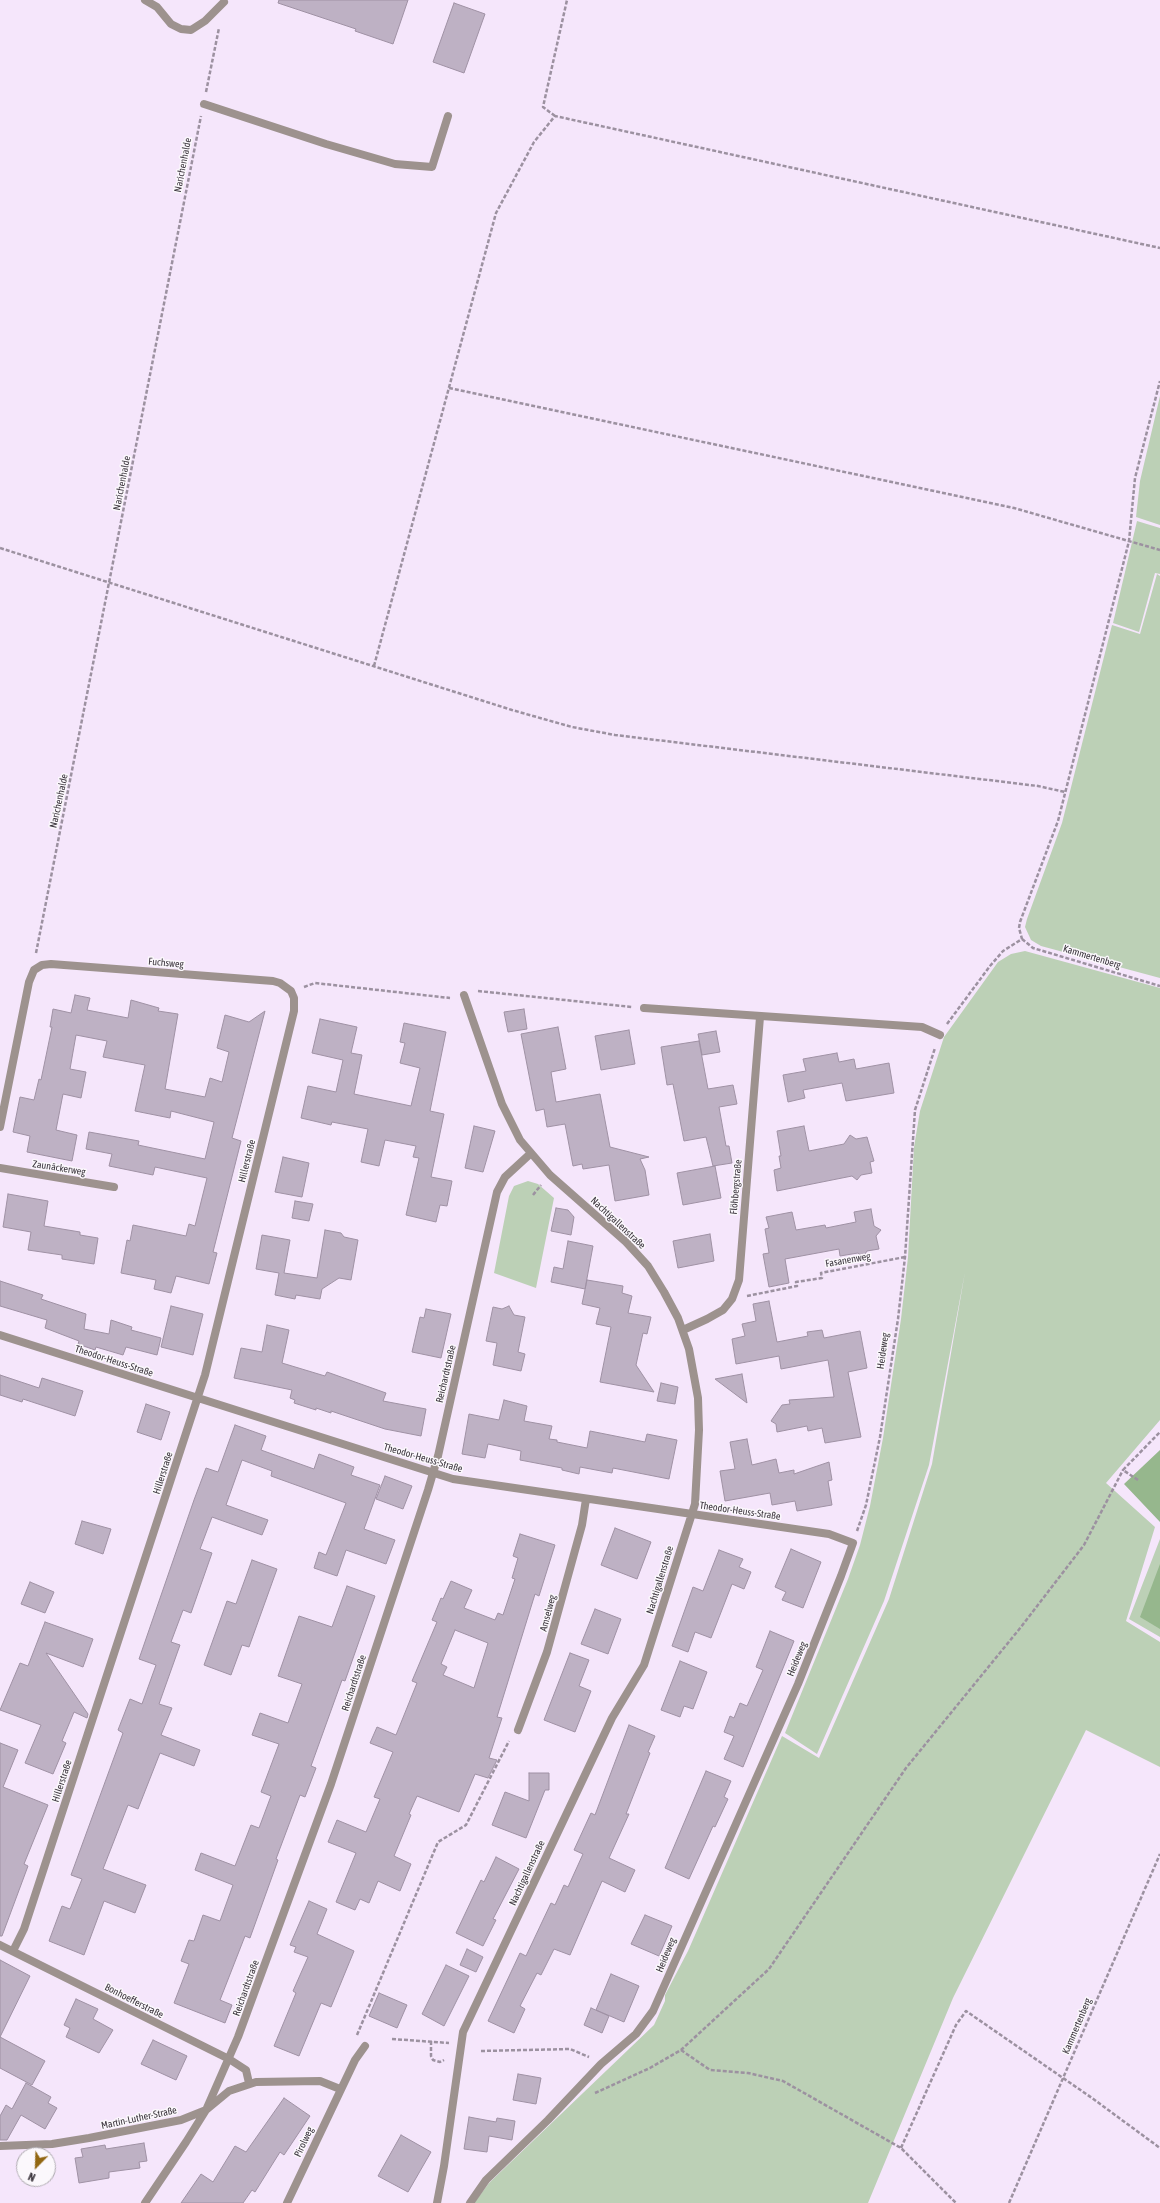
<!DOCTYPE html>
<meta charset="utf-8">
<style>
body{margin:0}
#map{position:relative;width:1160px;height:2203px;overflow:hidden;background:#f5e6fb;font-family:"Asap Condensed",sans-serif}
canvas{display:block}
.north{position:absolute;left:16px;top:2147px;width:40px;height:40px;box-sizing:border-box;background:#fbf8fc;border:1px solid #aeaab0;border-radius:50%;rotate:203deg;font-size:11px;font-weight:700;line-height:16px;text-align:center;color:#3b353d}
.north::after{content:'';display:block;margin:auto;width:14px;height:18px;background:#926712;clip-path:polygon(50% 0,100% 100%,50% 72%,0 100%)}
</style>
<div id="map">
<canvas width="1160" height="2203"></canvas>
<div class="north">N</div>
</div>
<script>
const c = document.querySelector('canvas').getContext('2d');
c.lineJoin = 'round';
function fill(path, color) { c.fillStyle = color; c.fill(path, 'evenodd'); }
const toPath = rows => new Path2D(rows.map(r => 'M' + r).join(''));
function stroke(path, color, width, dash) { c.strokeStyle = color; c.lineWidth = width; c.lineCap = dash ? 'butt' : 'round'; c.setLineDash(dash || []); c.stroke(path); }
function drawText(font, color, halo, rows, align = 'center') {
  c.font = font + ' "Asap Condensed",sans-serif'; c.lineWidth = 3; c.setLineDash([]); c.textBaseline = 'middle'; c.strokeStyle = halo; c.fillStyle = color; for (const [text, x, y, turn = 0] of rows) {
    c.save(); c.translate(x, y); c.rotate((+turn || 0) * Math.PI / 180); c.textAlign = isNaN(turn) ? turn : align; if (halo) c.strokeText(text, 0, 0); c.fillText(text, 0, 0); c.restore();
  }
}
const green = toPath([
 [1160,396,1160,525,1136,517,1140,481],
 [1137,521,1160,528,1160,574,1155,573,1139,632,1113,623],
 [1157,574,1160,576,1160,978,1041,946,1031,940,1025,927,1027,919,1062,823,1112,625,1140,634],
 [1025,951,1160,988,1160,1420,1106,1483,1155,1527,1126,1621,1160,1642,1160,1767,1086,1730,953,1998,868,2203,474,2203,489,2183,654,2025,665,2001,665,1995,688,1951,782,1736,819,1758,889,1599,932,1464,965,1272,929,1465,884,1601,817,1754,785,1733,848,1579,860,1545,870,1506,883,1438,901,1319,908,1257,914,1147,920,1111,944,1037,998,962,1011,954],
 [528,1181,538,1184,554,1198,536,1288,494,1273,509,1196,514,1186],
 [1160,1539,1160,1637,1129,1619]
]);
const forest = toPath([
 [1160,1450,1160,1522,1124,1484],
 [1160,1564,1160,1629,1140,1617]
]);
const building = toPath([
 [279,0,408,0,393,44,355,31,356,29,278,3,279,0],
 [454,3,485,14,464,73,433,62,454,3],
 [75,995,90,998,87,1010,128,1018,131,1000,159,1008,158,1011,178,1014,165,1089,205,1097,210,1078,222,1082,229,1052,217,1048,225,1015,249,1022,265,1011,232,1138,241,1141,213,1252,217,1253,209,1284,176,1276,171,1293,154,1289,156,1280,121,1273,127,1240,130,1241,133,1225,186,1236,189,1224,195,1226,207,1178,155,1167,153,1175,109,1166,112,1154,86,1149,89,1132,139,1141,138,1145,205,1159,214,1122,171,1111,170,1118,135,1111,145,1065,103,1057,107,1041,76,1035,70,1069,86,1072,81,1098,63,1094,56,1130,77,1135,72,1161,27,1152,30,1136,13,1132,20,1097,34,1100,39,1079,41,1080,52,1027,50,1027,53,1009,71,1013,75,995],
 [524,1009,527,1029,508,1032,504,1012,524,1009],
 [320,1019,357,1027,351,1053,362,1055,354,1094,411,1106,420,1068,400,1063,405,1043,400,1042,404,1023,446,1032,430,1111,444,1114,431,1177,452,1181,447,1206,440,1205,436,1222,406,1215,419,1158,413,1157,416,1146,385,1140,379,1166,361,1162,368,1129,332,1122,331,1125,301,1118,308,1086,336,1092,343,1060,312,1053,320,1019],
 [558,1027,566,1069,551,1072,556,1102,600,1094,610,1147,649,1157,640,1159,645,1170,649,1195,615,1201,609,1165,583,1169,582,1164,573,1166,565,1124,547,1127,544,1109,536,1111,521,1034,558,1027],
 [629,1030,635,1064,601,1070,595,1036,629,1030],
 [716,1031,720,1052,702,1055,698,1034,716,1031],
 [699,1041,708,1089,733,1085,737,1104,719,1107,726,1146,729,1146,732,1163,713,1166,706,1137,684,1141,673,1084,667,1085,661,1047,699,1041],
 [837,1053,839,1062,854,1059,856,1069,889,1063,894,1093,846,1101,842,1083,803,1090,805,1098,788,1102,783,1075,806,1071,803,1059,837,1053],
 [474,1126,495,1131,483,1172,465,1168,474,1126],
 [804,1126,809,1151,844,1144,850,1135,856,1139,867,1137,874,1161,870,1162,872,1173,861,1175,857,1180,852,1176,777,1191,774,1170,781,1168,779,1156,781,1156,777,1131,804,1126],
 [283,1157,309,1163,302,1197,275,1192,283,1157],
 [715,1166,721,1198,683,1205,677,1173,715,1166],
 [8,1194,48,1201,44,1226,80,1232,80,1235,98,1238,94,1264,62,1259,62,1255,28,1250,31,1232,3,1227,8,1194],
 [295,1201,313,1204,309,1221,292,1218,295,1201],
 [556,1208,568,1210,574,1217,571,1235,551,1231,556,1208],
 [871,1209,874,1226,881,1230,876,1236,879,1249,867,1251,863,1257,858,1253,840,1256,839,1249,785,1259,789,1283,769,1287,763,1254,769,1253,765,1229,769,1228,766,1217,792,1212,796,1230,825,1225,826,1228,856,1222,854,1212,871,1209],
 [325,1230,341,1233,344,1237,358,1240,351,1280,339,1278,322,1289,320,1299,296,1295,295,1299,275,1295,279,1273,256,1269,262,1235,290,1240,284,1273,317,1278,325,1230],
 [710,1234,714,1261,678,1268,673,1241,710,1234],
 [568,1241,593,1246,585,1289,551,1282,554,1267,563,1269,568,1241],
 [587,1280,623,1286,622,1293,632,1296,628,1313,651,1317,647,1334,643,1333,636,1365,654,1392,600,1382,611,1327,596,1324,600,1308,582,1304,587,1280],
 [0,1281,43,1295,41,1299,86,1314,84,1329,109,1334,111,1320,132,1327,131,1330,161,1338,157,1355,126,1347,123,1355,96,1347,95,1350,78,1344,79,1341,45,1328,47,1320,0,1306,0,1281],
 [769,1301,777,1342,808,1336,807,1332,822,1330,824,1338,860,1331,867,1368,848,1372,861,1437,825,1443,822,1428,808,1431,807,1426,777,1432,776,1424,771,1421,782,1405,790,1404,789,1400,834,1397,828,1360,781,1369,779,1356,736,1364,732,1339,745,1336,742,1324,756,1321,753,1304,769,1301],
 [171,1306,203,1314,193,1355,161,1347,171,1306],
 [509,1306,514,1315,525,1317,518,1352,525,1354,521,1371,493,1365,497,1343,486,1341,493,1307,502,1309,509,1306],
 [426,1309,451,1314,441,1358,412,1352,420,1317,424,1318,426,1309],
 [267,1325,289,1330,282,1363,325,1376,327,1372,386,1393,383,1401,426,1409,421,1436,385,1429,331,1411,331,1413,316,1408,316,1410,294,1403,295,1400,290,1398,292,1390,234,1378,241,1348,262,1352,267,1325],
 [742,1374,747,1403,715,1379,742,1374],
 [0,1375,39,1388,42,1378,83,1391,75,1416,23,1399,22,1402,0,1395,0,1375],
 [661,1383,678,1387,675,1404,657,1401,661,1383],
 [504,1400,527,1406,524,1421,552,1426,549,1439,557,1440,557,1442,587,1448,590,1431,645,1442,647,1434,677,1440,669,1479,613,1468,612,1473,580,1467,579,1474,562,1470,562,1468,520,1460,521,1451,488,1444,485,1458,462,1454,469,1414,499,1420,504,1400],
 [146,1404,170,1412,161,1440,137,1432,146,1404],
 [235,1425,266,1436,261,1450,314,1469,319,1454,354,1467,351,1475,380,1485,364,1529,395,1540,386,1564,346,1550,337,1576,314,1568,319,1552,326,1555,346,1503,271,1476,272,1471,242,1460,226,1505,268,1520,262,1535,212,1517,200,1549,212,1553,191,1613,183,1610,171,1642,180,1645,159,1704,172,1708,161,1735,200,1750,194,1766,160,1753,138,1809,128,1805,103,1869,146,1885,135,1913,104,1901,84,1955,49,1941,62,1906,70,1909,82,1879,71,1875,123,1733,118,1730,130,1699,142,1704,156,1665,139,1659,194,1500,206,1468,218,1472,235,1425],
 [747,1439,752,1465,776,1459,779,1473,794,1470,794,1474,829,1462,832,1480,828,1481,832,1505,797,1511,795,1501,772,1505,770,1493,725,1501,720,1471,735,1469,730,1442,747,1439],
 [385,1476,412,1486,403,1509,376,1499,385,1476],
 [82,1521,111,1529,103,1554,75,1544,82,1521],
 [615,1528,651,1542,637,1579,601,1565,615,1528],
 [520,1534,555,1545,539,1596,535,1594,497,1717,502,1718,489,1758,497,1760,488,1778,475,1774,459,1812,417,1796,409,1814,411,1815,394,1856,411,1864,400,1891,378,1881,369,1903,360,1899,355,1910,336,1902,356,1853,328,1842,337,1820,366,1832,380,1799,374,1797,393,1752,370,1743,377,1727,396,1735,417,1683,412,1681,437,1622,432,1620,441,1598,443,1599,451,1581,472,1590,464,1608,495,1620,498,1613,503,1615,515,1579,512,1578,518,1558,513,1556,520,1534],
 [455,1630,488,1643,474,1688,443,1675,447,1667,441,1664,455,1630],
 [791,1549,821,1562,803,1608,782,1600,786,1592,775,1587,791,1549],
 [719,1550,743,1559,739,1567,751,1572,744,1589,732,1584,711,1638,695,1632,688,1652,672,1646,693,1587,703,1591,719,1550],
 [252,1560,277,1569,249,1647,242,1645,231,1675,204,1665,227,1601,236,1604,252,1560],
 [30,1582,54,1592,45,1613,21,1604,30,1582],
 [347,1586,375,1596,345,1681,342,1680,311,1766,316,1768,305,1797,300,1795,276,1859,278,1860,250,1938,245,1936,220,2000,232,2005,225,2023,174,2003,189,1964,181,1961,189,1940,194,1941,203,1915,220,1921,233,1885,195,1870,201,1853,235,1866,251,1825,259,1828,271,1796,261,1792,279,1744,252,1735,260,1713,288,1723,302,1684,278,1676,299,1616,332,1627,347,1586],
 [595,1609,621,1619,608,1654,581,1644,595,1609],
 [45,1622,93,1639,83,1667,46,1653,88,1714,87,1718,74,1712,62,1741,66,1743,53,1774,25,1763,41,1725,0,1710,20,1663,28,1666,45,1622],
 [770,1631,794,1641,743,1767,724,1759,734,1736,724,1732,730,1716,734,1718,740,1703,747,1706,763,1670,756,1667,770,1631],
 [570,1653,589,1660,579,1686,591,1691,575,1732,544,1720,570,1653],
 [680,1661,707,1672,693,1709,684,1706,680,1717,661,1710,680,1661],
 [629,1725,655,1736,648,1752,650,1753,626,1814,629,1814,609,1858,635,1870,625,1892,602,1881,570,1955,554,1949,541,1975,537,1973,520,2006,525,2009,514,2033,488,2021,520,1953,526,1956,551,1903,555,1905,564,1885,568,1887,583,1854,574,1850,591,1813,595,1815,629,1725],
 [0,1743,18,1750,3,1787,48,1805,24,1864,28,1866,2,1936,0,1936,0,1743],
 [706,1771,731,1781,724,1797,728,1799,715,1827,713,1826,689,1879,665,1868,706,1771],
 [529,1773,549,1773,549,1790,545,1790,526,1838,492,1825,505,1792,529,1801,529,1773],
 [496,1857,519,1869,493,1919,496,1920,483,1946,456,1933,481,1880,484,1882,496,1857],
 [309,1901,327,1909,317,1934,354,1951,331,2007,321,2003,299,2056,274,2046,296,1993,293,1991,308,1957,294,1952,296,1947,290,1945,309,1901],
 [645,1915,672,1926,659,1956,631,1944,645,1915],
 [467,1949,483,1957,476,1972,460,1965,467,1949],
 [0,1960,30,1976,0,2037,0,1960],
 [446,1965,469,1976,444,2026,422,2014,446,1965],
 [611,1974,639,1986,624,2022,596,2010,611,1974],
 [379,1993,407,2005,397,2028,369,2016,379,1993],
 [76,1999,98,2009,93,2019,113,2030,99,2053,66,2037,70,2028,64,2025,76,1999],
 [591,2008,609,2016,602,2033,584,2025,591,2008],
 [0,2037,45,2061,32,2085,0,2068,0,2037],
 [153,2040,187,2056,176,2080,141,2064,153,2040],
 [518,2074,541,2078,536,2104,513,2100,518,2074],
 [26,2083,51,2097,48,2103,57,2108,45,2129,21,2115,7,2140,0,2140,0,2116,6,2105,12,2109,26,2083],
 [284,2098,310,2116,284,2155,280,2152,255,2192,252,2190,243,2203,181,2203,201,2174,213,2182,235,2146,246,2152,284,2098],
 [469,2117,496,2122,497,2118,515,2121,512,2140,489,2136,487,2152,464,2149,469,2117],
 [401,2135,431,2152,408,2192,378,2176,401,2135],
 [144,2143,147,2161,139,2162,140,2168,109,2172,109,2178,79,2183,75,2158,83,2157,81,2149,105,2145,106,2149,144,2143]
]);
const path = toPath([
 [206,92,219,28],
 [555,116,543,107,567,0],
 [449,388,1014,508,1160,550],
 [0,548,512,710,572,727,615,735,1038,786,1065,792],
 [374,666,496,213,534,142,555,116,1160,248],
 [1022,939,1033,948,1160,986],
 [36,953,201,116],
 [304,987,315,983,450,998],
 [478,991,632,1007],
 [947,1024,990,966,1003,951,1022,939,1019,928,1020,922,1058,821,1129,541,1135,478,1160,381],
 [533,1195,541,1185],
 [747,1296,797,1286,796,1282,822,1278,821,1273,905,1257],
 [1138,1480,1123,1470,1160,1432],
 [857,1531,866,1505,880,1437,898,1319,905,1257,915,1110,935,1048],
 [357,2035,438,1842,466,1825,509,1741],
 [392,2039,449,2043],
 [431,2041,431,2056,433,2060,440,2062,444,2060],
 [681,2050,710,2070,748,2073,783,2081,901,2148,956,2203],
 [481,2051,570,2049,589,2057],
 [595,2093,650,2068,681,2050,769,1969,906,1768,1021,1627,1084,1545,1123,1470],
 [901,2148,956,2025,966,2011,1092,2098,1160,2148],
 [1009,2203,1160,1854]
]);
const service = toPath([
 [145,0,157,7,171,24,181,29,191,30,205,21,224,2],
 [204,104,326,144,395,164,432,167,448,116],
 [644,1008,922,1027,940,1035],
 [0,1168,114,1187]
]);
const minor = toPath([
 [0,1127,29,982,34,970,42,965,51,964,273,981,280,983,291,991,294,998,294,1011,205,1375,24,1929,13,1951],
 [683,1330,707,1319,723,1310,732,1299,739,1280,760,1017],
 [0,1335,453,1479,829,1534,853,1543,841,1576,798,1684,653,2011,636,2034,601,2064,548,2120,486,2180,470,2203],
 [518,1730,547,1652,582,1525,586,1499],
 [0,1945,229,2059,246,2070,249,2083],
 [0,2146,52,2144,89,2138,181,2120,206,2110,229,2091,256,2082,320,2081,340,2089],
 [145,2203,186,2142,206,2110,238,2037,331,1784,428,1490,438,1456,497,1192,505,1177,530,1154],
 [287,2203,355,2060,365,2046],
 [437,2203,444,2166,463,2032,612,1718,644,1665,695,1504,699,1430,698,1398,689,1349,678,1318,664,1292,648,1266,626,1242,550,1175,520,1140,502,1104,464,995]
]);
const streetNames = [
 ["Narichenhalde",183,165,-79],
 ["Narichenhalde",122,483,-79],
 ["Narichenhalde",59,801,-78],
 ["Kammertenberg",1092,957,17],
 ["Fuchsweg",166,963,5],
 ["Hillerstraße",247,1161,-76],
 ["Zaunäckerweg",59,1168,9],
 ["Flöhbergstraße",736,1187,-85],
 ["Nachtigallenstraße",618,1223,43],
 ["Fasanenweg",848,1260,-10],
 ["Heideweg",883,1351,-82],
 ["Theodor-Heuss-Straße",114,1361,18],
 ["Reichardtstraße",446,1374,-77],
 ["Theodor-Heuss-Straße",423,1458,16],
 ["Hillerstraße",163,1473,-72],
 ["Theodor-Heuss-Straße",740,1511,8],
 ["Nachtigallenstraße",660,1580,-73],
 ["Amselweg",548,1613,-75],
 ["Heideweg",797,1659,-68],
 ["Reichardtstraße",354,1683,-72],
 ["Hillerstraße",62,1781,-72],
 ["Nachtigallenstraße",527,1873,-65],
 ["Heideweg",666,1955,-68],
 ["Reichardtstraße",246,1988,-70],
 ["Bonhoefferstraße",134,2001,27],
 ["Kammertenberg",1077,2026,-67],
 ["Martin-Luther-Straße",139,2118,-12],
 ["Pirolweg",304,2142,-65]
];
fill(green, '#bcd0b6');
fill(forest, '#96b78d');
fill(building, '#beb1c4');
stroke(building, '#9f91a4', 1);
stroke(path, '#9c91a0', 2.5, [4, 2]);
stroke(service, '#9d928e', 8);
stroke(minor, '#9d928e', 8);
drawText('10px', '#3b353d', '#fbf8fc', streetNames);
</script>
